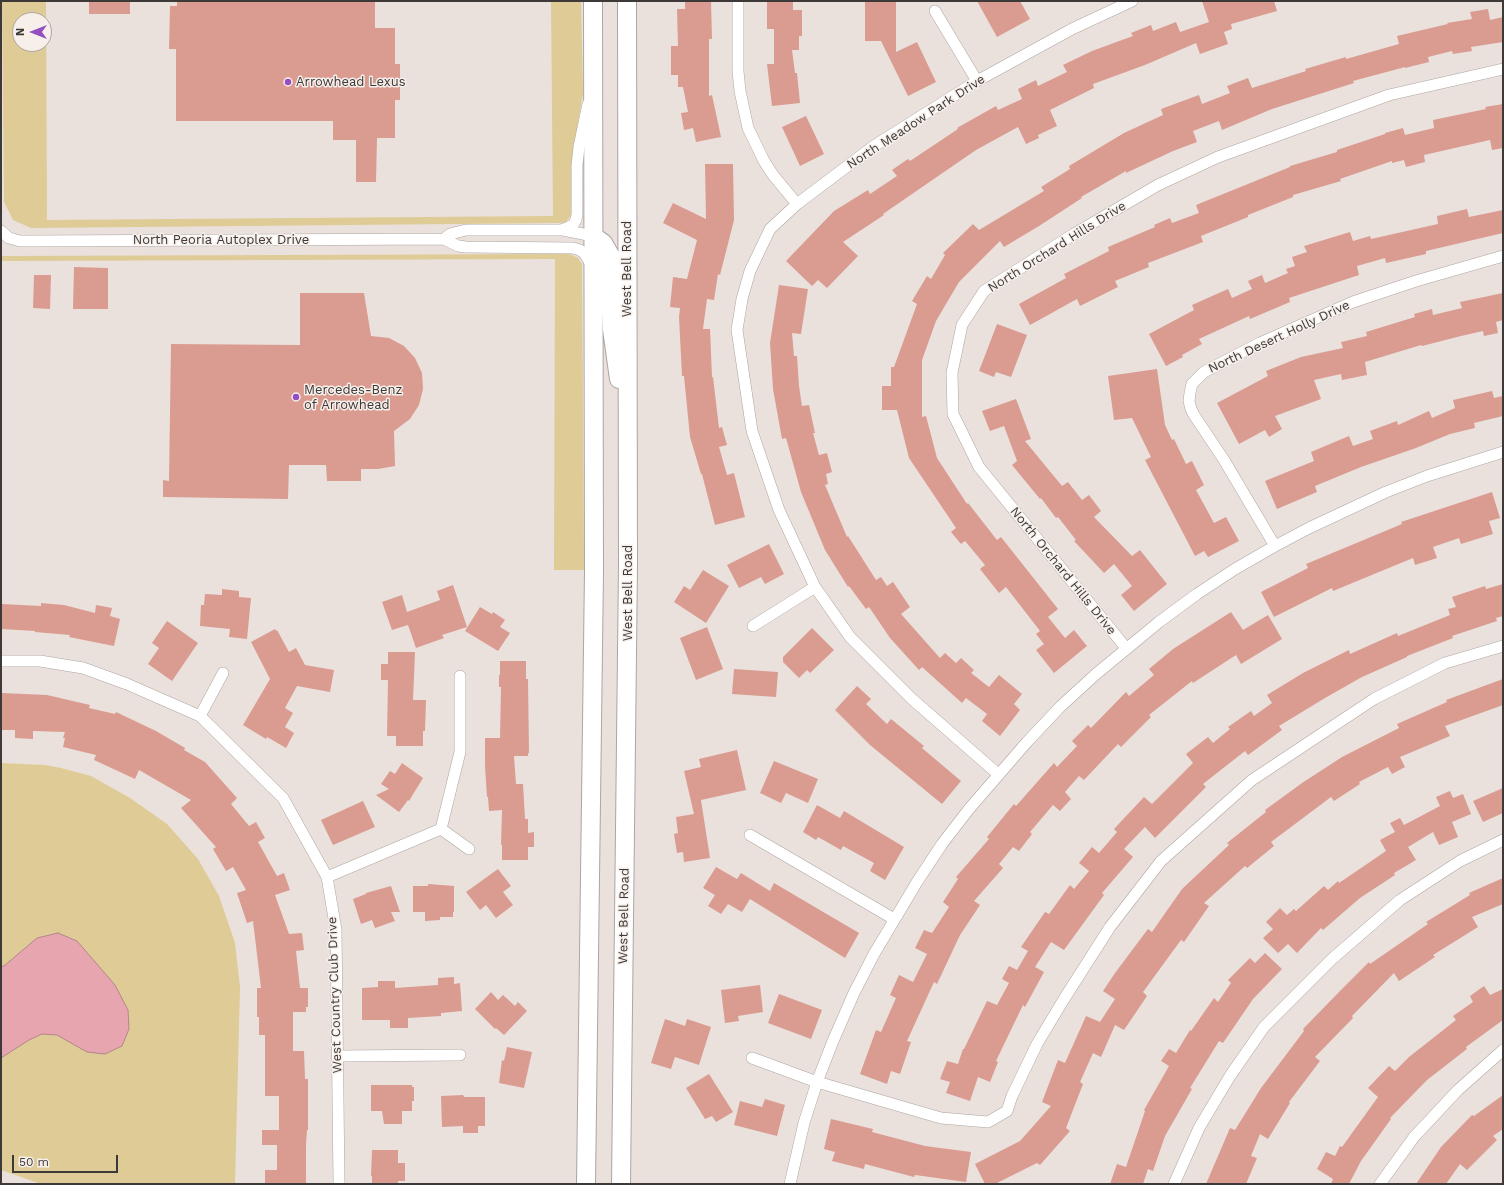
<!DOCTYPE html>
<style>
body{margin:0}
#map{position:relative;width:1504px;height:1185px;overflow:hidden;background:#eae1dd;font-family:"Work Sans",sans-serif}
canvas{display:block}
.frame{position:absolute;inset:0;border:2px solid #3d3938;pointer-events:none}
.north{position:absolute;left:12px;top:12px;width:40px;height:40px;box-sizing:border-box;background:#f7efea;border:1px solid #ada6a3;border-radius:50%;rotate:270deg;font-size:11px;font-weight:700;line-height:16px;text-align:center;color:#3d3938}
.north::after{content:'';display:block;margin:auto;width:14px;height:18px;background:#954ec2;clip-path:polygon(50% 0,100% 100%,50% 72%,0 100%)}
.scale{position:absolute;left:12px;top:1155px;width:106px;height:18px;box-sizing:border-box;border:2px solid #3d3938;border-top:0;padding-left:5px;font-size:12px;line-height:14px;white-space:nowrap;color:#3d3938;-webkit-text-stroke:3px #f7efea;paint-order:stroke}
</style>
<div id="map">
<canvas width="1504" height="1185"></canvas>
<div class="frame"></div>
<div class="north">N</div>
<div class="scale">50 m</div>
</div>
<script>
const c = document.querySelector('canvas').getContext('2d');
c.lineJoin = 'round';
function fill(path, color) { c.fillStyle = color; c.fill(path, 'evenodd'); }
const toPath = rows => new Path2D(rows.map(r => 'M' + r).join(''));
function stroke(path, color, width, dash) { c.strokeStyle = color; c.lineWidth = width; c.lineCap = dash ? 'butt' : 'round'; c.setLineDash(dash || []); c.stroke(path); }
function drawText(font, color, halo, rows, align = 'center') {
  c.font = font + ' "Work Sans",sans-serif'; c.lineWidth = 3; c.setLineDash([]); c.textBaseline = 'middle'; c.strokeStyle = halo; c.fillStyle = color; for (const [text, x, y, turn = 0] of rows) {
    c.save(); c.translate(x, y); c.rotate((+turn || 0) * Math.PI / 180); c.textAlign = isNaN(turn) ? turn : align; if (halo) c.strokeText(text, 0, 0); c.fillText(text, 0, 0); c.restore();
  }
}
const green = toPath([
 [2,1,46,1,47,220,553,216,551,1,581,1,583,93,572,158,572,214,566,222,559,223,31,228,13,220,4,202],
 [20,20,44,20,44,44,20,44],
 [570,254,578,258,582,264,584,570,554,570,555,259,1,261,1,256],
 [1,763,45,765,61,768,91,776,130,798,167,824,198,859,219,896,235,943,240,987,235,1184,41,1184,1,1170]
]);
const water = toPath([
 [58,933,77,941,115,985,128,1010,129,1029,122,1046,105,1054,87,1052,57,1035,42,1034,29,1040,1,1058,1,966,4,966,37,938,58,933]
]);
const building = toPath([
 [89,1,130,1,130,14,89,14],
 [177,1,375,1,375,28,395,28,395,64,400,64,400,100,395,100,395,138,377,138,376,182,356,182,356,140,333,140,333,121,176,121,176,49,169,49,170,6,177,6],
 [685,1,711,1,712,39,709,39,709,96,712,95,721,137,696,142,693,128,684,130,681,113,688,112,683,87,678,87,678,75,671,75,671,46,678,46,677,9,685,9],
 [767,1,793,1,793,10,802,10,802,36,799,36,799,50,792,50,795,73,797,73,800,103,772,106,767,64,774,64,774,29,767,29],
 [865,1,896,1,896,52,917,42,936,82,908,96,881,41,865,41],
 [977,1,1020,1,1030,19,997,37],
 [1202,1,1274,1,1277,11,1231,24,1232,29,1224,32,1228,44,1200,54,1196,43,1145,65,1093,84,1094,88,1050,110,1057,126,1038,135,1039,138,1026,144,1018,127,976,150,883,214,884,215,843,242,858,256,827,288,818,280,812,286,786,261,834,211,868,190,870,194,897,176,892,170,908,159,910,161,958,129,957,128,996,106,998,110,1022,99,1018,89,1036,80,1038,86,1067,72,1063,65,1092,51,1133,36,1131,33,1151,25,1153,31,1176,22,1180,32,1209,22],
 [1488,9,1490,20,1503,17,1503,42,1471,47,1472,51,1453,54,1452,51,1428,57,1429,62,1405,68,1405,67,1353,81,1354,83,1272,109,1222,130,1219,121,1193,131,1197,142,1173,151,1126,173,1126,171,1081,197,1082,198,1039,226,1004,247,1000,241,959,282,936,321,922,360,922,417,926,416,937,458,967,504,968,503,997,540,1001,537,1058,609,1048,617,1065,638,1074,630,1087,646,1054,673,1036,650,1044,644,1036,634,1040,631,1006,587,999,593,980,569,985,565,965,541,961,544,951,532,956,528,909,458,897,410,882,410,882,386,891,386,891,367,894,367,917,304,912,301,927,276,931,279,945,255,943,253,973,224,979,230,1044,191,1041,187,1070,169,1069,166,1124,133,1163,115,1161,109,1199,95,1202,104,1230,93,1227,86,1248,78,1252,88,1306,71,1305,69,1346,57,1346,59,1399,44,1397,36,1448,24,1447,23,1472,19,1470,12],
 [1503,104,1503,148,1492,150,1490,140,1424,155,1425,162,1406,167,1404,160,1392,163,1392,161,1340,179,1341,181,1293,195,1293,197,1248,215,1248,217,1201,236,1203,242,1148,263,1149,267,1115,281,1118,287,1080,306,1077,299,1030,325,1019,304,1066,278,1064,274,1109,251,1108,247,1155,227,1154,225,1170,218,1172,223,1199,213,1196,205,1290,167,1290,166,1337,152,1337,150,1385,134,1385,133,1403,128,1405,135,1434,128,1433,120,1486,109,1485,107],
 [806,116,824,154,800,166,782,127],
 [705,164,733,164,734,220,720,275,718,274,714,300,707,299,703,329,710,329,712,377,713,377,719,428,722,427,727,445,719,447,727,475,734,473,745,517,715,525,702,474,701,474,690,437,684,376,682,376,679,317,680,308,670,307,673,277,687,279,697,240,663,223,673,203,706,219],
 [1467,209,1469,217,1503,210,1503,233,1426,251,1426,254,1386,263,1385,258,1357,266,1359,275,1289,298,1290,302,1250,319,1249,316,1199,339,1202,344,1182,355,1183,357,1166,366,1149,334,1194,310,1192,305,1228,289,1232,298,1252,289,1248,281,1262,275,1265,283,1288,273,1286,269,1295,266,1292,257,1307,252,1304,246,1350,232,1353,241,1370,236,1371,239,1438,224,1437,216],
 [74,267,108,268,108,309,73,309],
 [34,275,51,275,50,309,33,308],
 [779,285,808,289,801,334,792,333,794,356,797,356,799,386,802,406,809,405,815,433,813,433,819,455,827,453,832,472,826,474,828,484,825,485,847,537,848,536,876,580,881,577,887,586,893,582,910,607,901,614,940,658,945,653,956,663,961,658,974,670,971,673,989,687,999,675,1022,694,1014,704,1020,710,1000,736,982,721,987,714,966,698,962,703,922,667,919,670,890,638,869,607,866,609,849,586,848,587,825,550,801,492,786,438,782,439,773,389,770,343],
 [300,293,364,293,371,336,389,338,404,346,415,358,422,373,423,389,419,405,410,419,394,431,395,466,378,469,361,469,361,481,327,481,326,465,289,465,288,499,163,497,163,480,169,481,171,344,300,345],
 [1503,293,1503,320,1496,322,1498,333,1484,336,1483,331,1461,336,1422,346,1421,345,1365,362,1367,375,1342,380,1341,374,1314,380,1321,399,1275,416,1282,429,1269,437,1265,430,1239,444,1217,403,1268,376,1266,371,1301,357,1343,348,1341,342,1367,336,1366,332,1415,317,1414,314,1432,309,1433,315,1462,308,1460,302],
 [997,324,1027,335,1011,377,996,372,994,377,979,371],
 [1157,369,1165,425,1172,440,1174,439,1186,464,1192,461,1204,485,1196,490,1214,523,1226,517,1239,541,1208,557,1204,551,1195,556,1145,460,1151,457,1132,418,1114,420,1108,376],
 [1492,391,1494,398,1503,396,1503,416,1474,423,1475,428,1450,434,1416,448,1361,467,1315,486,1317,492,1277,509,1265,481,1314,461,1311,452,1349,436,1353,446,1373,439,1370,431,1397,421,1398,425,1429,411,1432,418,1455,408,1453,400],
 [1016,399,1031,439,1025,441,1062,486,1068,482,1082,500,1089,495,1101,511,1094,517,1132,556,1140,550,1167,584,1134,611,1121,595,1132,586,1114,564,1104,573,1074,541,1076,540,1058,517,1056,518,1041,498,1040,499,1012,465,1017,461,1004,426,990,431,982,411],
 [1492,492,1500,518,1489,521,1493,534,1461,544,1459,538,1433,547,1437,558,1415,565,1413,558,1333,591,1332,588,1274,617,1261,592,1308,568,1306,564,1402,524,1401,522],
 [769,544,784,574,765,584,761,577,739,588,727,565],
 [703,570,729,586,706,623,674,602,684,586,690,590],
 [1503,584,1503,616,1496,618,1497,621,1452,636,1453,638,1407,656,1407,657,1362,677,1325,698,1279,726,1282,730,1248,755,1245,751,1203,784,1206,787,1155,838,1145,827,1124,849,1133,857,1102,893,1104,895,1064,950,1051,942,1035,967,1044,972,1025,1007,1023,1005,996,1061,998,1062,990,1082,978,1077,970,1101,946,1093,950,1082,940,1079,947,1061,958,1064,963,1049,964,1049,987,1001,997,1005,1009,983,1002,979,1009,966,1017,970,1028,951,1021,947,1045,912,1049,914,1070,885,1074,889,1089,871,1079,863,1092,847,1099,853,1117,832,1114,829,1144,797,1152,804,1193,763,1186,754,1208,737,1213,743,1230,729,1228,727,1251,711,1254,716,1272,703,1267,695,1303,673,1349,650,1350,654,1397,633,1398,636,1450,615,1448,609,1456,607,1452,597,1485,586,1486,589],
 [453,585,467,627,442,635,444,638,416,648,408,625,392,630,382,602,402,595,407,612,440,600,437,591],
 [222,589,239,591,239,597,251,598,247,639,229,637,230,629,200,626,201,605,204,605,205,594,222,595],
 [41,603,64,605,95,613,96,605,112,608,110,616,120,619,114,646,69,637,70,635,35,632,35,631,1,629,1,604,41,606],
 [480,607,492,614,493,612,505,620,500,627,510,633,498,651,465,631],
 [1231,612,1243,630,1268,615,1282,639,1241,664,1236,655,1193,683,1192,681,1149,715,1151,717,1121,747,1118,744,1084,780,1079,776,1065,792,1071,799,1060,811,1053,805,1030,832,1032,834,1019,851,1013,847,999,864,1003,868,974,901,980,905,960,935,937,984,934,982,907,1041,911,1042,900,1074,891,1071,887,1084,860,1074,876,1030,881,1032,896,998,890,995,899,975,913,982,927,954,915,948,924,930,932,933,949,907,943,902,958,879,956,877,989,839,987,837,1014,804,1016,806,1054,763,1057,767,1077,746,1072,741,1088,725,1091,728,1126,692,1129,696,1154,675,1149,669,1173,649],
 [167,621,198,643,172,681,148,664,159,648,152,643],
 [707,627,723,669,696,680,680,638],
 [812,628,834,650,810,673,807,670,799,678,783,662,783,657],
 [275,629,276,631,277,630,289,652,296,648,305,665,334,670,330,692,297,686,285,708,293,713,285,727,294,733,286,748,267,737,266,739,243,725,270,679,251,642],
 [388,652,415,652,413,700,426,700,425,731,423,731,423,746,396,746,396,736,387,736,388,680,381,680,381,664,388,664],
 [500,661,526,661,526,679,528,679,529,753,528,753,528,756,514,756,516,784,523,784,525,819,528,819,528,833,534,832,534,847,528,847,528,860,502,860,502,845,501,845,502,810,489,811,488,797,487,797,485,766,485,738,500,738,501,687,499,687,499,675,500,675],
 [734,669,778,672,776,697,732,694],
 [1503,679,1503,705,1445,726,1450,736,1400,757,1405,767,1392,774,1388,767,1359,782,1360,784,1334,801,1331,797,1271,842,1274,846,1247,868,1245,866,1204,903,1209,906,1184,942,1181,940,1143,992,1147,996,1124,1030,1115,1025,1101,1057,1093,1053,1080,1082,1083,1084,1066,1128,1070,1131,1040,1165,1037,1163,995,1184,985,1184,975,1164,1020,1141,1051,1106,1042,1102,1058,1060,1065,1063,1086,1016,1100,1022,1115,999,1103,991,1115,973,1148,929,1152,932,1182,889,1229,845,1227,843,1266,812,1265,810,1302,783,1342,757,1399,728,1397,724,1447,702,1446,700],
 [857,686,871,699,866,704,887,724,891,719,924,746,922,748,961,781,942,804,870,745,835,710],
 [2,693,47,695,90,705,89,708,115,714,116,712,156,731,185,748,184,750,205,762,237,798,231,804,249,826,256,822,265,838,258,842,277,876,284,873,290,890,275,895,289,934,302,933,304,950,296,951,300,988,308,988,308,1007,306,1007,306,1012,293,1012,293,1051,304,1051,305,1079,308,1079,308,1130,307,1130,306,1145,306,1184,265,1184,265,1170,277,1170,277,1145,262,1145,262,1130,279,1130,279,1096,265,1096,265,1035,259,1035,259,1017,257,1017,257,988,261,988,253,921,247,923,237,893,246,890,233,867,226,871,213,849,216,847,181,808,191,800,139,770,135,779,94,760,96,755,63,747,65,738,63,738,65,732,33,731,33,739,15,738,15,730,1,730],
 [737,750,746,790,701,800,710,858,684,862,683,852,677,853,674,834,678,833,676,817,694,814,684,771,701,767,699,759],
 [774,761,818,779,808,803,786,793,781,803,760,793],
 [402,763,423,778,409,801,408,800,399,812,376,795,389,789,381,784,390,771,395,774],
 [1503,788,1503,813,1483,822,1473,801],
 [1450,791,1453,798,1463,794,1471,814,1452,822,1458,837,1439,845,1433,832,1408,847,1416,860,1394,873,1395,875,1360,898,1323,930,1321,928,1297,953,1288,944,1278,953,1263,938,1273,929,1266,922,1280,908,1287,915,1294,909,1296,911,1324,886,1328,890,1338,881,1339,883,1386,851,1380,840,1395,832,1390,823,1400,818,1404,825,1440,806,1436,797],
 [363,801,375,827,333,845,321,820],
 [817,805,840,818,844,811,904,847,885,880,870,871,874,863,843,846,841,850,818,837,816,840,803,832],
 [716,867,737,879,741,873,770,891,774,883,859,933,845,958,750,899,742,912,728,904,721,914,708,906,715,895,703,888],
 [498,869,511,886,503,892,513,905,496,918,486,905,480,910,466,892],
 [1503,878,1503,904,1472,917,1478,927,1433,955,1435,957,1399,981,1394,973,1352,1016,1353,1018,1315,1057,1320,1061,1289,1102,1290,1103,1268,1139,1260,1134,1251,1156,1257,1158,1246,1184,1206,1184,1230,1128,1235,1130,1261,1088,1304,1031,1303,1029,1339,992,1369,962,1370,964,1428,924,1426,922,1470,895,1469,893],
 [428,884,454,886,454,912,453,912,453,917,440,917,440,920,425,921,425,912,413,912,413,886,428,886],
 [391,886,400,912,391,912,395,921,375,928,372,920,361,924,353,899,366,894,366,893],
 [1265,953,1282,969,1253,999,1223,1043,1219,1041,1190,1088,1192,1089,1165,1136,1153,1171,1148,1169,1143,1184,1110,1184,1117,1164,1126,1167,1145,1111,1144,1110,1169,1066,1161,1061,1169,1049,1176,1053,1190,1030,1191,1031,1214,998,1218,1002,1231,983,1228,980,1250,958,1255,963],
 [454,977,454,984,460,983,462,1011,441,1013,441,1016,408,1018,408,1028,390,1028,390,1020,362,1020,362,988,378,987,378,981,395,981,395,988,438,985,438,978],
 [760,985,763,1012,738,1016,739,1021,725,1023,721,990],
 [1484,986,1490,995,1503,989,1503,1020,1466,1047,1467,1049,1427,1080,1390,1118,1391,1119,1361,1161,1349,1184,1331,1184,1333,1179,1317,1169,1326,1152,1335,1156,1340,1146,1342,1147,1378,1097,1368,1088,1389,1066,1395,1071,1409,1057,1456,1020,1453,1016,1473,1002,1470,996],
 [491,992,498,1000,503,995,515,1006,518,1002,527,1011,504,1035,496,1028,495,1029,475,1009],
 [779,994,822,1010,811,1039,768,1023],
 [665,1019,685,1026,687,1019,711,1027,699,1065,675,1057,671,1069,651,1063],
 [507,1047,532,1052,524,1088,499,1083,502,1060,504,1061],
 [709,1074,733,1112,716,1122,712,1116,705,1119,686,1088],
 [371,1085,412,1085,412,1087,414,1087,414,1101,412,1101,412,1111,402,1111,402,1124,384,1124,382,1111,371,1111],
 [463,1095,464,1097,485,1097,485,1126,478,1126,478,1133,463,1133,463,1126,442,1127,441,1096],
 [1503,1095,1503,1129,1493,1136,1497,1140,1467,1170,1460,1164,1446,1184,1416,1184,1441,1147,1472,1115,1474,1116],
 [765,1099,785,1105,777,1136,734,1125,740,1101,762,1107],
 [831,1119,873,1129,872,1132,925,1146,971,1152,966,1182,915,1175,914,1177,865,1164,864,1169,832,1161,835,1152,824,1149],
 [372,1150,398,1150,398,1163,405,1163,405,1181,398,1181,398,1184,372,1184,372,1176,371,1176]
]);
const minor = toPath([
 [738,1,738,71,740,91,748,128,764,161,773,175,797,204],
 [935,11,977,81],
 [563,230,593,236],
 [1,231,9,238,20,241,31,241,444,239,458,246,466,247,573,248,580,250,585,254,592,266],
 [444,239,450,234,466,230,561,230,567,228,573,225,576,220,577,214,577,165,579,147,588,104],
 [1275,546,1224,460,1194,415,1191,409,1189,401,1190,393,1192,384,1204,372,1260,343,1353,302,1416,281,1503,256],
 [753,626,815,587],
 [1126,648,979,467,953,414,952,373,962,325,984,291,1074,234,1158,185,1218,157,1389,95,1503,69],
 [1,661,40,661,83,668,127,684,200,716,283,798,327,877,336,930,339,1184],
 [200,716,223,673],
 [998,774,912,699,850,637,815,587,779,510,752,431,737,330,742,299,750,271,770,229,797,204,874,146,977,81,1072,29,1132,1],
 [441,829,469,849],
 [750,835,894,919],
 [327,877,441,829,460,752,460,676],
 [338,1056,460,1055],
 [752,1058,817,1082,941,1118,988,1122,1007,1111,1012,1096,1037,1044,1064,999,1110,927,1161,861,1252,780,1374,699,1445,663,1503,646],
 [790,1184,804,1123,817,1082,833,1041,854,993,874,954,917,882,942,844,969,809,1027,742,1061,706,1096,674,1159,622,1197,594,1235,569,1275,546,1309,528,1386,492,1427,476,1503,452],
 [1174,1184,1199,1128,1230,1076,1264,1027,1332,959,1400,900,1460,861,1503,840],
 [1380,1184,1414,1137,1458,1090,1503,1050]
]);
const primary = toPath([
 [593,236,603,243,610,255,612,329,619,379],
 [586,1184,594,571,593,1],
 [621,1184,628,564,627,1]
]);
const markers = [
 [288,82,4,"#954ec2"],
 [296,397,4,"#954ec2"]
];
const poiNames = [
 ["Arrowhead Lexus",296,82],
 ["Mercedes-Benz",304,390],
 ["of Arrowhead",304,405]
];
const streetNames = [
 ["North Meadow Park Drive",916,122,-33],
 ["North Peoria Autoplex Drive",221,240],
 ["North Orchard Hills Drive",1057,247,-32],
 ["West Bell Road",627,269,-90],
 ["North Desert Holly Drive",1279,337,-25],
 ["North Orchard Hills Drive",1063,571,51],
 ["West Bell Road",628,593,-90],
 ["West Bell Road",624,916,-89],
 ["West Country Club Drive",335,995,-92]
];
fill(green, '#decb95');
fill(water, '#e7a6af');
stroke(water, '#b4858b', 1);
fill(building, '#da9b90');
stroke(minor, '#ada5a1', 12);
stroke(primary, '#ada5a1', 20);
stroke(minor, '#fff', 11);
stroke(primary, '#fff', 18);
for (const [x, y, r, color] of markers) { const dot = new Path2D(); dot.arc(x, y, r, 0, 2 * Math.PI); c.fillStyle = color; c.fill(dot); stroke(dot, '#f7efea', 1.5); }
drawText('13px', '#3d3938', '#f7efea', poiNames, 'left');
drawText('13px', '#3d3938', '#f7efea', streetNames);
</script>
